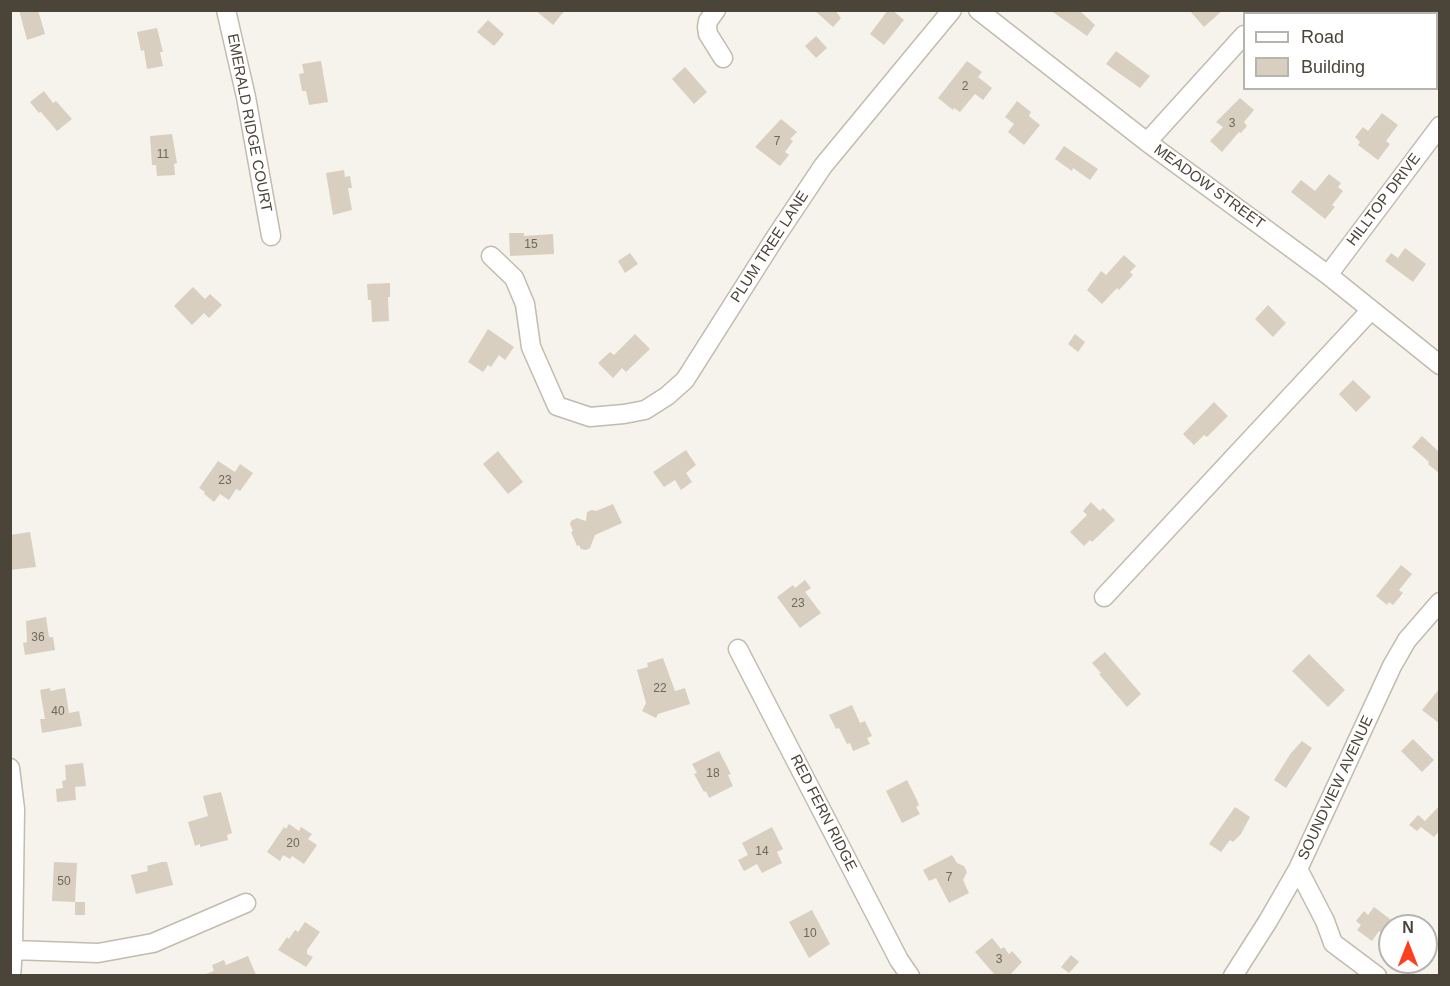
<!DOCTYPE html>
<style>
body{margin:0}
#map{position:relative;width:1450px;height:986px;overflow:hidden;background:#f6f3ec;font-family:Arial,sans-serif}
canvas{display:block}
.frame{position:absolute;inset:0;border:12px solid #4b4439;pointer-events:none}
.legend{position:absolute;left:1243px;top:12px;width:195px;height:78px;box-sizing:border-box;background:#fff;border:2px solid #b7b4b0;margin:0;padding:8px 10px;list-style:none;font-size:18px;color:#4b4439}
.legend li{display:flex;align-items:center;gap:12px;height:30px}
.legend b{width:30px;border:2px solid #b7b4b0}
.north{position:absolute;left:1378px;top:914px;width:60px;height:60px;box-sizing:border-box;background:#fff;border:2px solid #b7b4b0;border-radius:50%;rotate:0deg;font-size:16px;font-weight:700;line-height:24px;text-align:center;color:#4b4439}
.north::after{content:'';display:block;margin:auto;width:21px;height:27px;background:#fc3f1d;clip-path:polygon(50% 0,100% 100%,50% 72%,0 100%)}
</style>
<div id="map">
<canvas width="1450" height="986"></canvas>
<div class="frame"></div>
<ul class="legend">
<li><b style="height:8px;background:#fff"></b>Road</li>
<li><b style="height:16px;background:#d8cfc1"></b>Building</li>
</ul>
<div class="north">N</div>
</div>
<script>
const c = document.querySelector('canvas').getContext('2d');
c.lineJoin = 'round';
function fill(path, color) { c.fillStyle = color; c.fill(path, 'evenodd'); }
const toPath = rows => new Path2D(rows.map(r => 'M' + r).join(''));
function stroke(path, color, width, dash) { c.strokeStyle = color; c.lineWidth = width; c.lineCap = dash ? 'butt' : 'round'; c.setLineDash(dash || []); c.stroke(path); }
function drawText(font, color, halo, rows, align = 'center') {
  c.font = font + ' Arial,sans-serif'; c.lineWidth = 4.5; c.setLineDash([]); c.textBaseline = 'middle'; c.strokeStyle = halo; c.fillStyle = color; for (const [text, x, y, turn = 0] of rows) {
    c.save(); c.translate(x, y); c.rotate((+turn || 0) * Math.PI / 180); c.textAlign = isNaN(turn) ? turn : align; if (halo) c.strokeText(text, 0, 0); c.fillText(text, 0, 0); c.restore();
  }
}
const building = toPath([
 [19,10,38,10,45,34,27,40],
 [535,10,565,10,553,25],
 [814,10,835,10,841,18,833,27],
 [888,10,892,10,904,20,884,45,870,34],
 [1050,10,1079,10,1095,25,1087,36],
 [1189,10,1223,10,1204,27],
 [488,20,504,34,494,46,477,32],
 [157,28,163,52,160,52,163,66,147,69,144,50,141,51,137,32],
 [816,36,827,48,816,58,805,46],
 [1116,51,1150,76,1140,88,1106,64],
 [321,61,328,102,309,105,306,91,302,91,299,74,304,73,302,64],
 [967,61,982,72,978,77,992,88,983,100,975,94,960,112,954,108,953,110,938,98],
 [685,67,707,92,694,104,672,79],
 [44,91,53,103,56,101,72,119,57,131,41,112,39,113,30,102],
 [1240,98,1254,110,1244,122,1247,126,1241,133,1239,132,1222,152,1210,141,1223,127,1216,122],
 [1017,101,1031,112,1029,116,1040,125,1024,145,1008,132,1014,124,1005,117],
 [1382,113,1398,125,1386,141,1390,144,1378,160,1358,145,1360,142,1355,137,1363,127,1368,131],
 [781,119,797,132,790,139,793,141,785,152,789,155,780,166,755,147],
 [172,134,177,163,174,164,175,175,157,176,156,165,152,165,150,136],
 [1064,146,1098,169,1090,180,1073,168,1072,171,1055,159],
 [344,170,345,177,350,176,352,188,348,188,352,210,333,215,326,173],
 [1329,174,1341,183,1338,187,1343,191,1332,205,1335,207,1325,219,1291,192,1301,180,1315,191],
 [509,233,524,233,524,236,553,234,554,254,510,256],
 [1405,248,1426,264,1413,282,1385,261,1391,253,1398,258],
 [630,253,638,264,625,273,618,261],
 [1124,255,1136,266,1130,272,1133,275,1119,290,1117,288,1102,304,1087,290,1101,271,1106,275],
 [390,283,390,297,388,297,389,321,372,322,371,300,368,300,367,284],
 [193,287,205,299,210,294,222,305,209,318,204,313,192,325,174,306],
 [1268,305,1286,323,1273,337,1255,319],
 [488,329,514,347,505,360,499,355,491,367,488,365,483,372,468,362],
 [635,334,650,349,626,372,622,368,613,378,598,363,610,352,614,355],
 [1075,334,1085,342,1078,352,1068,344],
 [1353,380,1371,397,1356,412,1339,394],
 [1214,402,1228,416,1207,437,1204,435,1194,445,1183,434],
 [1422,436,1438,451,1440,449,1440,474,1428,464,1429,462,1412,447],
 [686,450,696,465,686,473,692,482,681,490,675,480,664,487,653,472],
 [498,451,523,482,508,494,483,464],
 [218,461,235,472,240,464,253,473,240,491,236,489,229,500,220,494,214,502,204,494,205,492,199,488],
 [1091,502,1100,511,1103,508,1115,520,1092,542,1090,540,1084,546,1070,532,1087,515,1083,511],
 [613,504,622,523,595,535,590,548,586,550,581,549,579,545,577,546,571,532,573,531,570,524,571,521,577,518,586,521,587,512,592,510,596,511],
 [30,532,36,567,10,570,10,535],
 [1401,565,1412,574,1399,590,1403,593,1393,605,1389,602,1387,605,1376,596],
 [805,580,811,588,805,592,821,613,800,628,777,597,793,585,795,588],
 [46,617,49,637,53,637,55,650,25,655,23,643,27,642,26,621],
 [1105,652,1141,694,1127,707,1099,674,1101,673,1092,663],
 [1309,654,1345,690,1328,707,1292,671],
 [663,658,675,691,685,688,690,704,658,714,656,718,642,711,646,703,637,670,648,667,647,663],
 [50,688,50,691,65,688,69,713,79,711,82,726,42,733,40,719,45,719,40,690],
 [1440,688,1440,724,1422,710],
 [852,705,860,723,865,721,872,736,867,738,870,744,853,751,850,743,847,744,839,728,836,729,829,715],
 [1413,739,1434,760,1422,772,1401,751],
 [1302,741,1312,748,1286,788,1274,780,1291,753],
 [719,751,731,774,728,775,733,786,709,798,706,791,704,792,694,774,697,773,692,764],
 [83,763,86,786,75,787,76,800,57,802,56,789,63,788,62,781,66,780,65,765],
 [907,780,916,798,919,805,916,807,920,814,902,823,886,791],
 [221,792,232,833,227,835,228,840,200,847,200,844,195,846,188,822,208,816,203,796],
 [1440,805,1440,830,1434,837,1421,827,1417,831,1409,825,1418,815,1425,821],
 [1235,807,1250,817,1241,834,1233,842,1230,840,1221,852,1209,844],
 [289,824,299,831,301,827,312,834,308,839,317,845,304,864,292,856,290,859,283,855,280,861,267,852,284,827,286,829],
 [772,827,783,849,777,852,782,863,762,873,757,864,744,871,738,860,748,855,742,843],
 [952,855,957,863,964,866,967,872,963,880,969,893,949,903,936,878,929,881,923,870],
 [54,862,77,863,75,902,52,901],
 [162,862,167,862,173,885,136,894,131,875,148,871,147,866],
 [75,902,85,902,85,915,75,915],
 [1374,907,1390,919,1390,939,1379,931,1372,941,1357,930,1361,925,1356,921,1364,911,1368,915],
 [812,910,830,944,809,958,789,922],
 [305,922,320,932,307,950,307,954,313,957,306,967,278,950,287,937,289,939,295,930,298,932],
 [992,938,1001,949,1004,947,1009,954,1012,951,1022,962,1010,975,995,975,975,952],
 [1071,955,1079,962,1069,973,1061,967],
 [248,956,256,975,203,975,214,971,212,965,224,960,226,965]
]);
const minor = toPath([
 [226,10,246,97,271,236],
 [716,10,708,21,707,27,708,34,723,58],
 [978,10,1147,142,1328,275,1440,365],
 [1264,14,1267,10],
 [1147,142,1244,35],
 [491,256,514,278,525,304,531,347,557,406,590,417,624,414,645,410,667,396,685,380,775,238,823,166,952,10],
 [1328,275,1440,126],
 [1104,597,1371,310],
 [738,649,899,960,910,976],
 [10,768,15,809,13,950,11,976],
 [1298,869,1325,921,1333,943,1377,976],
 [13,950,98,953,153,943,246,903],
 [1233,976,1268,921,1298,869,1392,666,1407,640,1440,602]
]);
const numberNames = [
 ["2",965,87],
 ["3",1232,124],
 ["7",777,142],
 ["11",163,155],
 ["15",531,245],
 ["23",225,481],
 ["23",798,604],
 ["36",38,638],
 ["22",660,689],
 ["40",58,712],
 ["18",713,774],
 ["20",293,844],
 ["14",762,852],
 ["7",949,878],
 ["50",64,882],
 ["10",810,934],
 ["3",999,960]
];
const streetNames = [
 ["EMERALD RIDGE COURT",249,123,79],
 ["MEADOW STREET",1209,187,36],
 ["HILLTOP DRIVE",1384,200,-53],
 ["PLUM TREE LANE",770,247,-57],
 ["SOUNDVIEW AVENUE",1336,788,-65],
 ["RED FERN RIDGE",823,813,63]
];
fill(building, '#d8cfc1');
stroke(minor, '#c2bbae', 21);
stroke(minor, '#fff', 18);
drawText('12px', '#6e675b', null, numberNames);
drawText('15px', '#4b4439', '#fff', streetNames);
</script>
